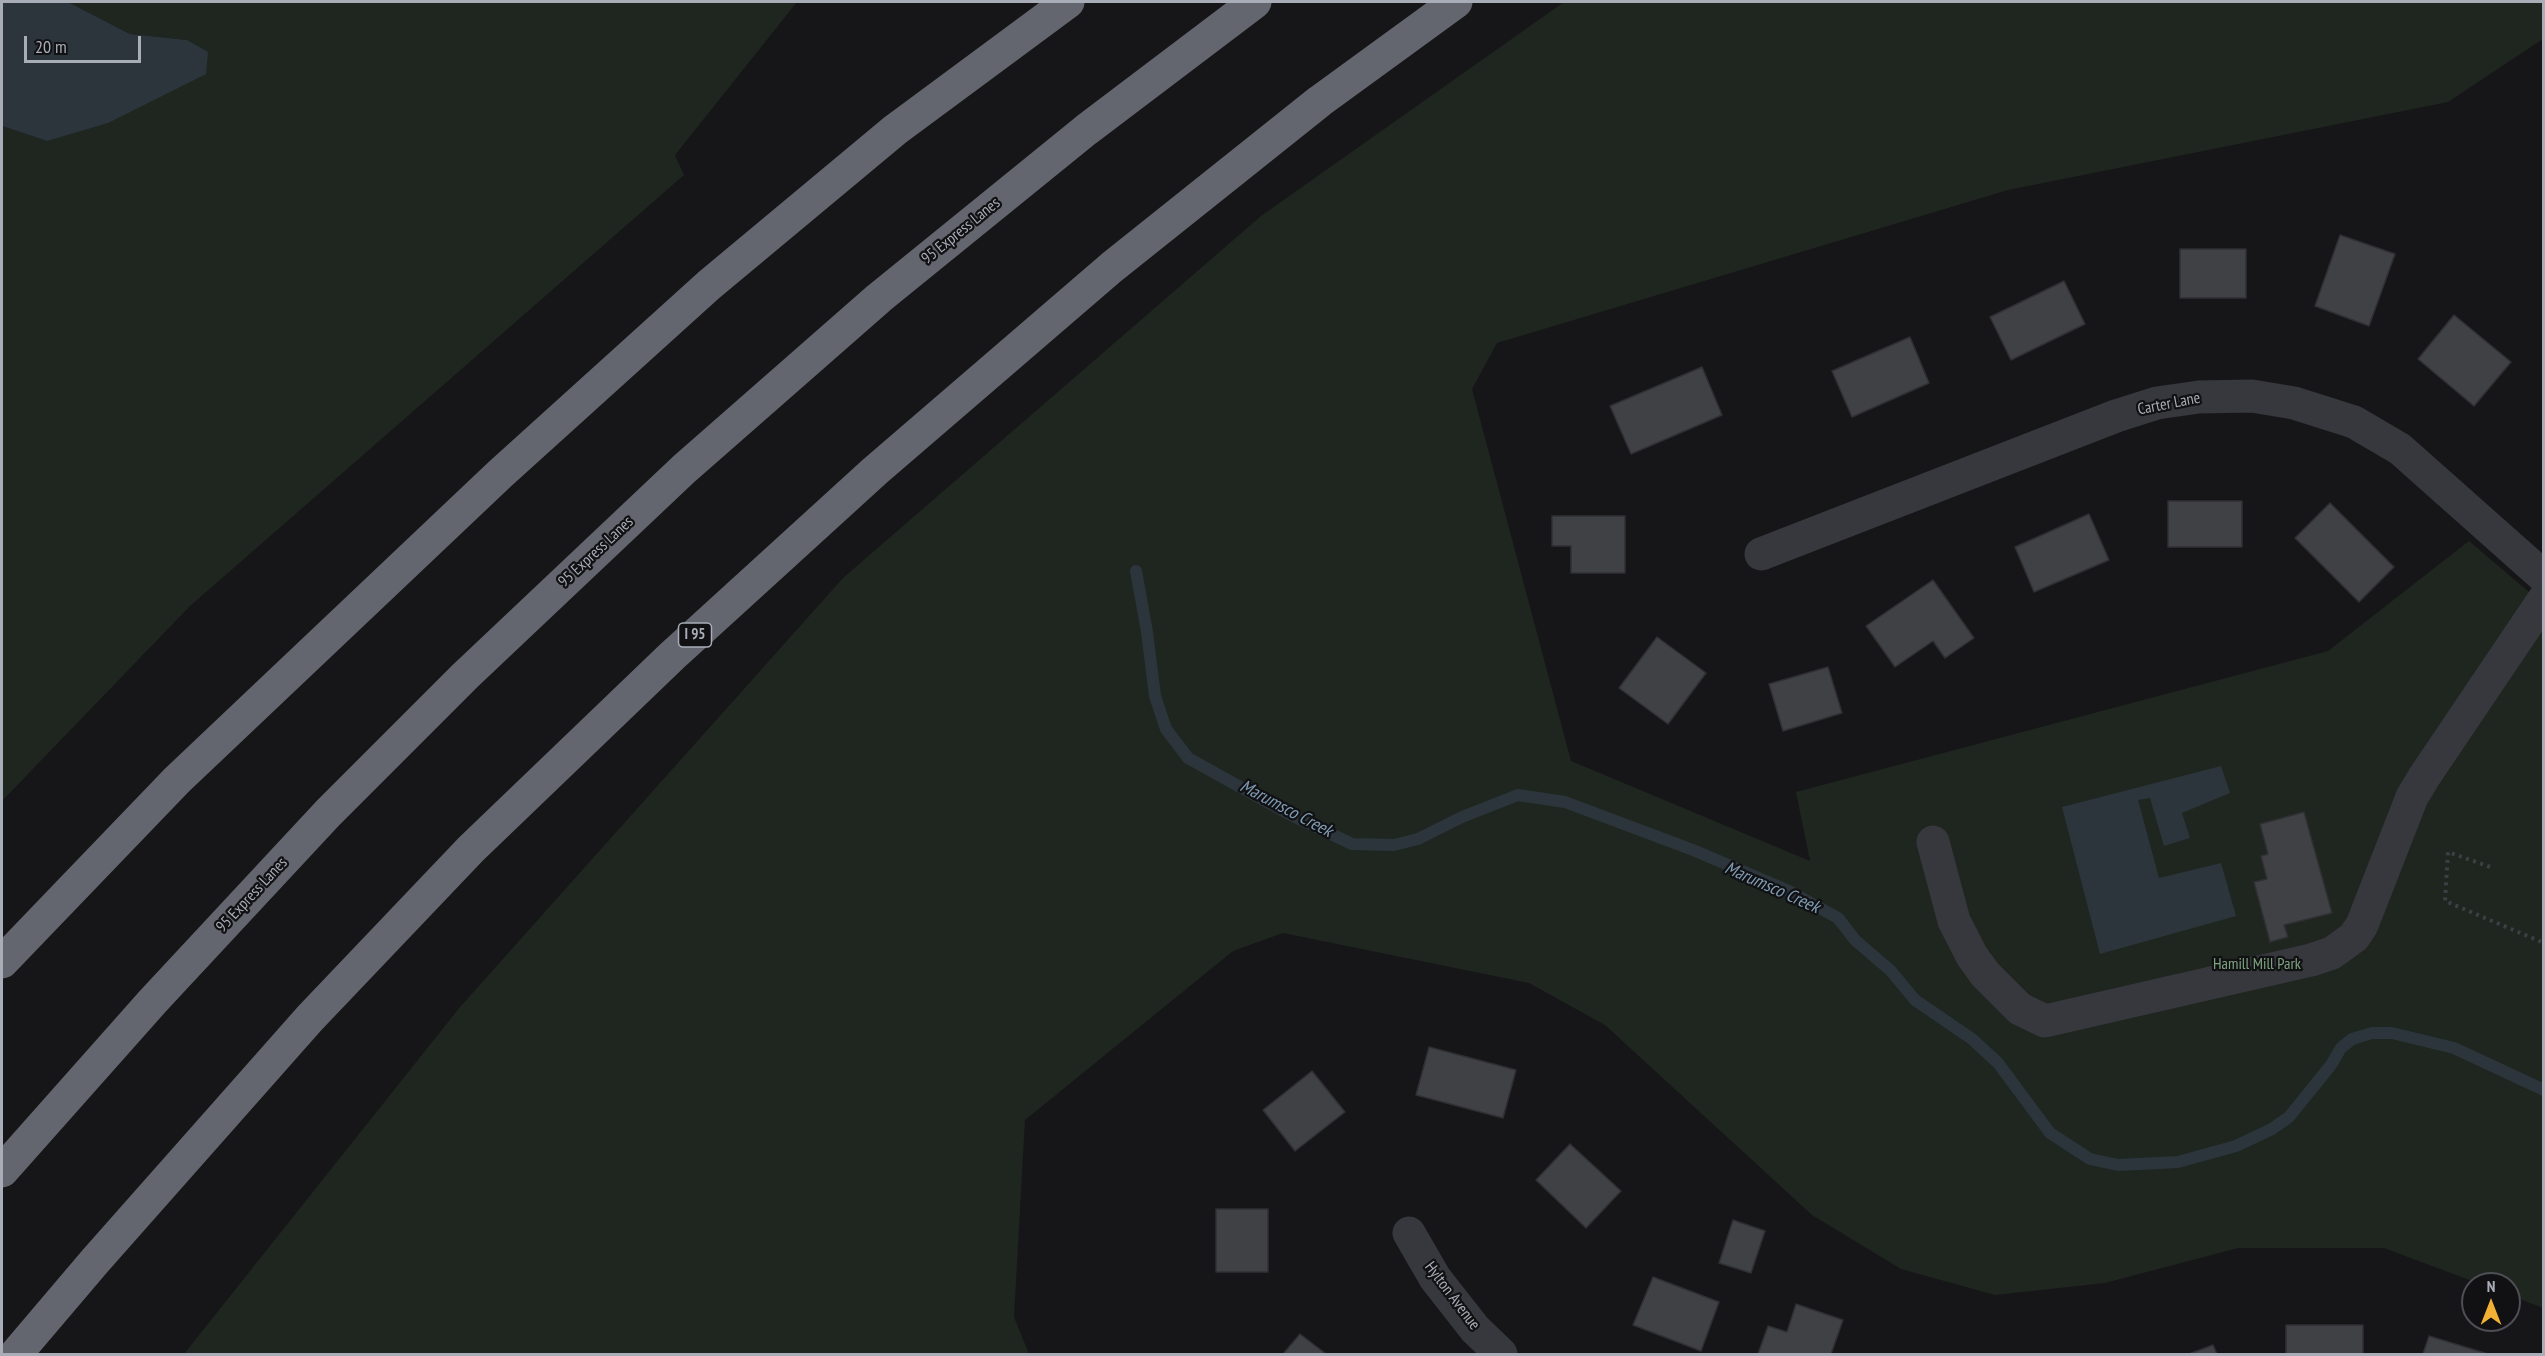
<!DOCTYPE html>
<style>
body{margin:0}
#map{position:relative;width:2545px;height:1356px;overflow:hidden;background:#161618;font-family:"PT Sans Narrow",sans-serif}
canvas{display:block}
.frame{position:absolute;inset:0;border:3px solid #a8adb8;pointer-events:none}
.north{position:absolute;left:2461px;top:1272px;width:60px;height:60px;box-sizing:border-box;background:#111113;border:2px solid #4d4f55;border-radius:50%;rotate:0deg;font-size:16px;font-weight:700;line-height:24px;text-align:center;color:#a8adb8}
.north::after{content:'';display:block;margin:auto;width:21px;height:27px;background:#f2b134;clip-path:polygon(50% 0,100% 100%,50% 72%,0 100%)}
.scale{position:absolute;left:24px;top:36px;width:117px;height:27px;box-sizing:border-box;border:3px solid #a8adb8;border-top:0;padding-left:8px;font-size:18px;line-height:21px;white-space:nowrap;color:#a8adb8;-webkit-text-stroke:4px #111113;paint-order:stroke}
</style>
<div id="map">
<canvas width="2545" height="1356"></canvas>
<div class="frame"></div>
<div class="north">N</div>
<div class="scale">20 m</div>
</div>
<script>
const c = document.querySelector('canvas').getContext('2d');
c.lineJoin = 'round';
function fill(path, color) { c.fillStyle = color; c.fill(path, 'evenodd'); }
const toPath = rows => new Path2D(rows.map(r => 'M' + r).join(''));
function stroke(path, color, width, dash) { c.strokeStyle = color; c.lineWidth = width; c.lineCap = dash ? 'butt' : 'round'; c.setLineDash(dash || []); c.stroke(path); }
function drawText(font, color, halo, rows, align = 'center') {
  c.font = font + ' "PT Sans Narrow",sans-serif'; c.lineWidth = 4.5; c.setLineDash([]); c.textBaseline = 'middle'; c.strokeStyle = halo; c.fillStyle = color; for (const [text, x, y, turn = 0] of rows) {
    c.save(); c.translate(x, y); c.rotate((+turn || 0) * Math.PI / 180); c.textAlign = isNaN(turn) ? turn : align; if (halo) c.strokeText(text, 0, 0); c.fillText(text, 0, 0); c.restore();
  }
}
const green = toPath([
 [68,2,797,2,675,155,684,175,190,606,2,801,2,126,47,141,187,40,130,34],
 [1564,2,2543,2,2543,39,2448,102,2008,190,1497,343,1472,389,1571,761,1810,861,1796,792,2328,651,2469,541,2543,604,2543,1308,2509,1295,2509,1284,2480,1284,2384,1248,2238,1248,2105,1283,1995,1295,1901,1269,1812,1215,1605,1025,1529,983,1283,933,1233,951,1025,1120,1014,1317,1029,1354,184,1354,460,1007,843,578,1261,216]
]);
const water = toPath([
 [2,2,68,2,130,34,187,40,208,52,206,74,108,123,47,141,2,126],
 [2221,766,2230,793,2182,813,2190,838,2164,846,2150,798,2138,800,2159,878,2221,863,2236,916,2100,954,2062,807]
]);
const stream = toPath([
 [1136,571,1147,632,1155,696,1166,729,1188,758,1287,813,1352,844,1394,845,1418,839,1462,817,1518,795,1565,802,1693,850,1789,891,1838,918,1855,940,1891,971,1915,1000,1972,1039,1998,1063,2050,1133,2090,1159,2118,1165,2178,1162,2236,1146,2272,1129,2289,1117,2331,1065,2341,1048,2352,1039,2372,1033,2392,1033,2454,1048,2544,1090]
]);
const building = toPath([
 [2340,235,2395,254,2369,326,2315,306,2340,235],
 [2180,249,2246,249,2246,298,2180,298,2180,249],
 [2064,281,2085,324,2011,360,1990,317,2064,281],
 [2454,315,2511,362,2474,406,2418,359,2454,315],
 [1910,337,1929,383,1852,417,1832,371,1910,337],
 [1702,367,1722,415,1631,454,1610,406,1702,367],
 [2168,501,2242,501,2242,547,2168,547,2168,501],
 [2330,503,2394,567,2359,602,2295,538,2330,503],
 [2089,514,2109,560,2034,592,2015,547,2089,514],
 [1552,516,1625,516,1625,573,1571,573,1571,546,1552,546,1552,516],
 [1933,580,1974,638,1945,658,1933,641,1895,667,1866,626,1933,580],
 [1657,637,1706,673,1668,724,1619,688,1657,637],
 [1828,667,1842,713,1783,731,1769,684,1828,667],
 [2304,812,2332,913,2284,925,2288,937,2270,942,2254,882,2267,879,2261,856,2268,854,2260,824,2304,812],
 [1429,1047,1516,1070,1503,1118,1416,1095,1429,1047],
 [1312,1071,1345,1112,1295,1151,1263,1110,1312,1071],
 [1570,1144,1621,1191,1586,1228,1536,1180,1570,1144],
 [1216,1209,1268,1209,1268,1272,1216,1272,1216,1209],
 [1733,1220,1765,1231,1751,1273,1719,1263,1733,1220],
 [1653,1277,1719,1302,1701,1351,1633,1325,1653,1277],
 [1796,1304,1843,1320,1831,1354,1758,1354,1768,1326,1787,1332,1796,1304],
 [2286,1325,2363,1325,2363,1354,2286,1354,2286,1325],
 [1300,1334,1326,1354,1283,1354,1300,1334],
 [2429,1336,2488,1354,2423,1354,2429,1336],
 [2213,1345,2217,1354,2189,1354,2213,1345]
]);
const path = toPath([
 [2490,867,2448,852,2445,901,2544,943]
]);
const minor = toPath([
 [1761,554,2116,416,2157,403,2199,397,2252,396,2294,403,2354,422,2400,449,2544,577],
 [1933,842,1954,921,1972,956,1985,974,2020,1009,2045,1021,2311,960,2332,953,2354,937,2362,925,2412,797,2424,777,2544,599],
 [1409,1233,1435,1278,1475,1329,1501,1354]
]);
const highway = toPath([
 [2,962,177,780,500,474,709,285,895,130,1068,2],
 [2,1171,153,1001,328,813,465,676,684,469,879,298,1086,130,1255,2],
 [16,1354,95,1261,310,1018,471,849,672,656,875,471,1112,267,1320,101,1456,2]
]);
const shields = [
 [695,635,33]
];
const shieldNames = [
 ["I 95",695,635]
];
const streetNames = [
 ["95 Express Lanes",961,231,-39],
 ["Carter Lane",2169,404,-11],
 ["95 Express Lanes",596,552,-43],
 ["95 Express Lanes",252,895,-47],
 ["Hylton Avenue",1452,1296,53]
];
const parkNames = [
 ["Hamill Mill Park",2257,964]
];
const waterNames = [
 ["Marumsco Creek",1286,809,28],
 ["Marumsco Creek",1772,888,24]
];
fill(green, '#1e261f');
fill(water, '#2c353c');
stroke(stream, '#2c353c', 12);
fill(building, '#404145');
stroke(building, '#303034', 1.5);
stroke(path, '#3d3f44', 4, [3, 4.5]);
stroke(minor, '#37383d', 33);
stroke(highway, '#63666e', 33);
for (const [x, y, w] of shields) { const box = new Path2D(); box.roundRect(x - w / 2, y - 12, w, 24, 4.5); c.fillStyle = '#111113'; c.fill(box); stroke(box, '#a8adb8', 1.5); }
drawText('bold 15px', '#a8adb8', null, shieldNames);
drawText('16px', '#a8adb8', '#111113', streetNames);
drawText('16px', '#7fa381', '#111113', parkNames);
drawText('italic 18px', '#7f9bb3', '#111113', waterNames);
</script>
